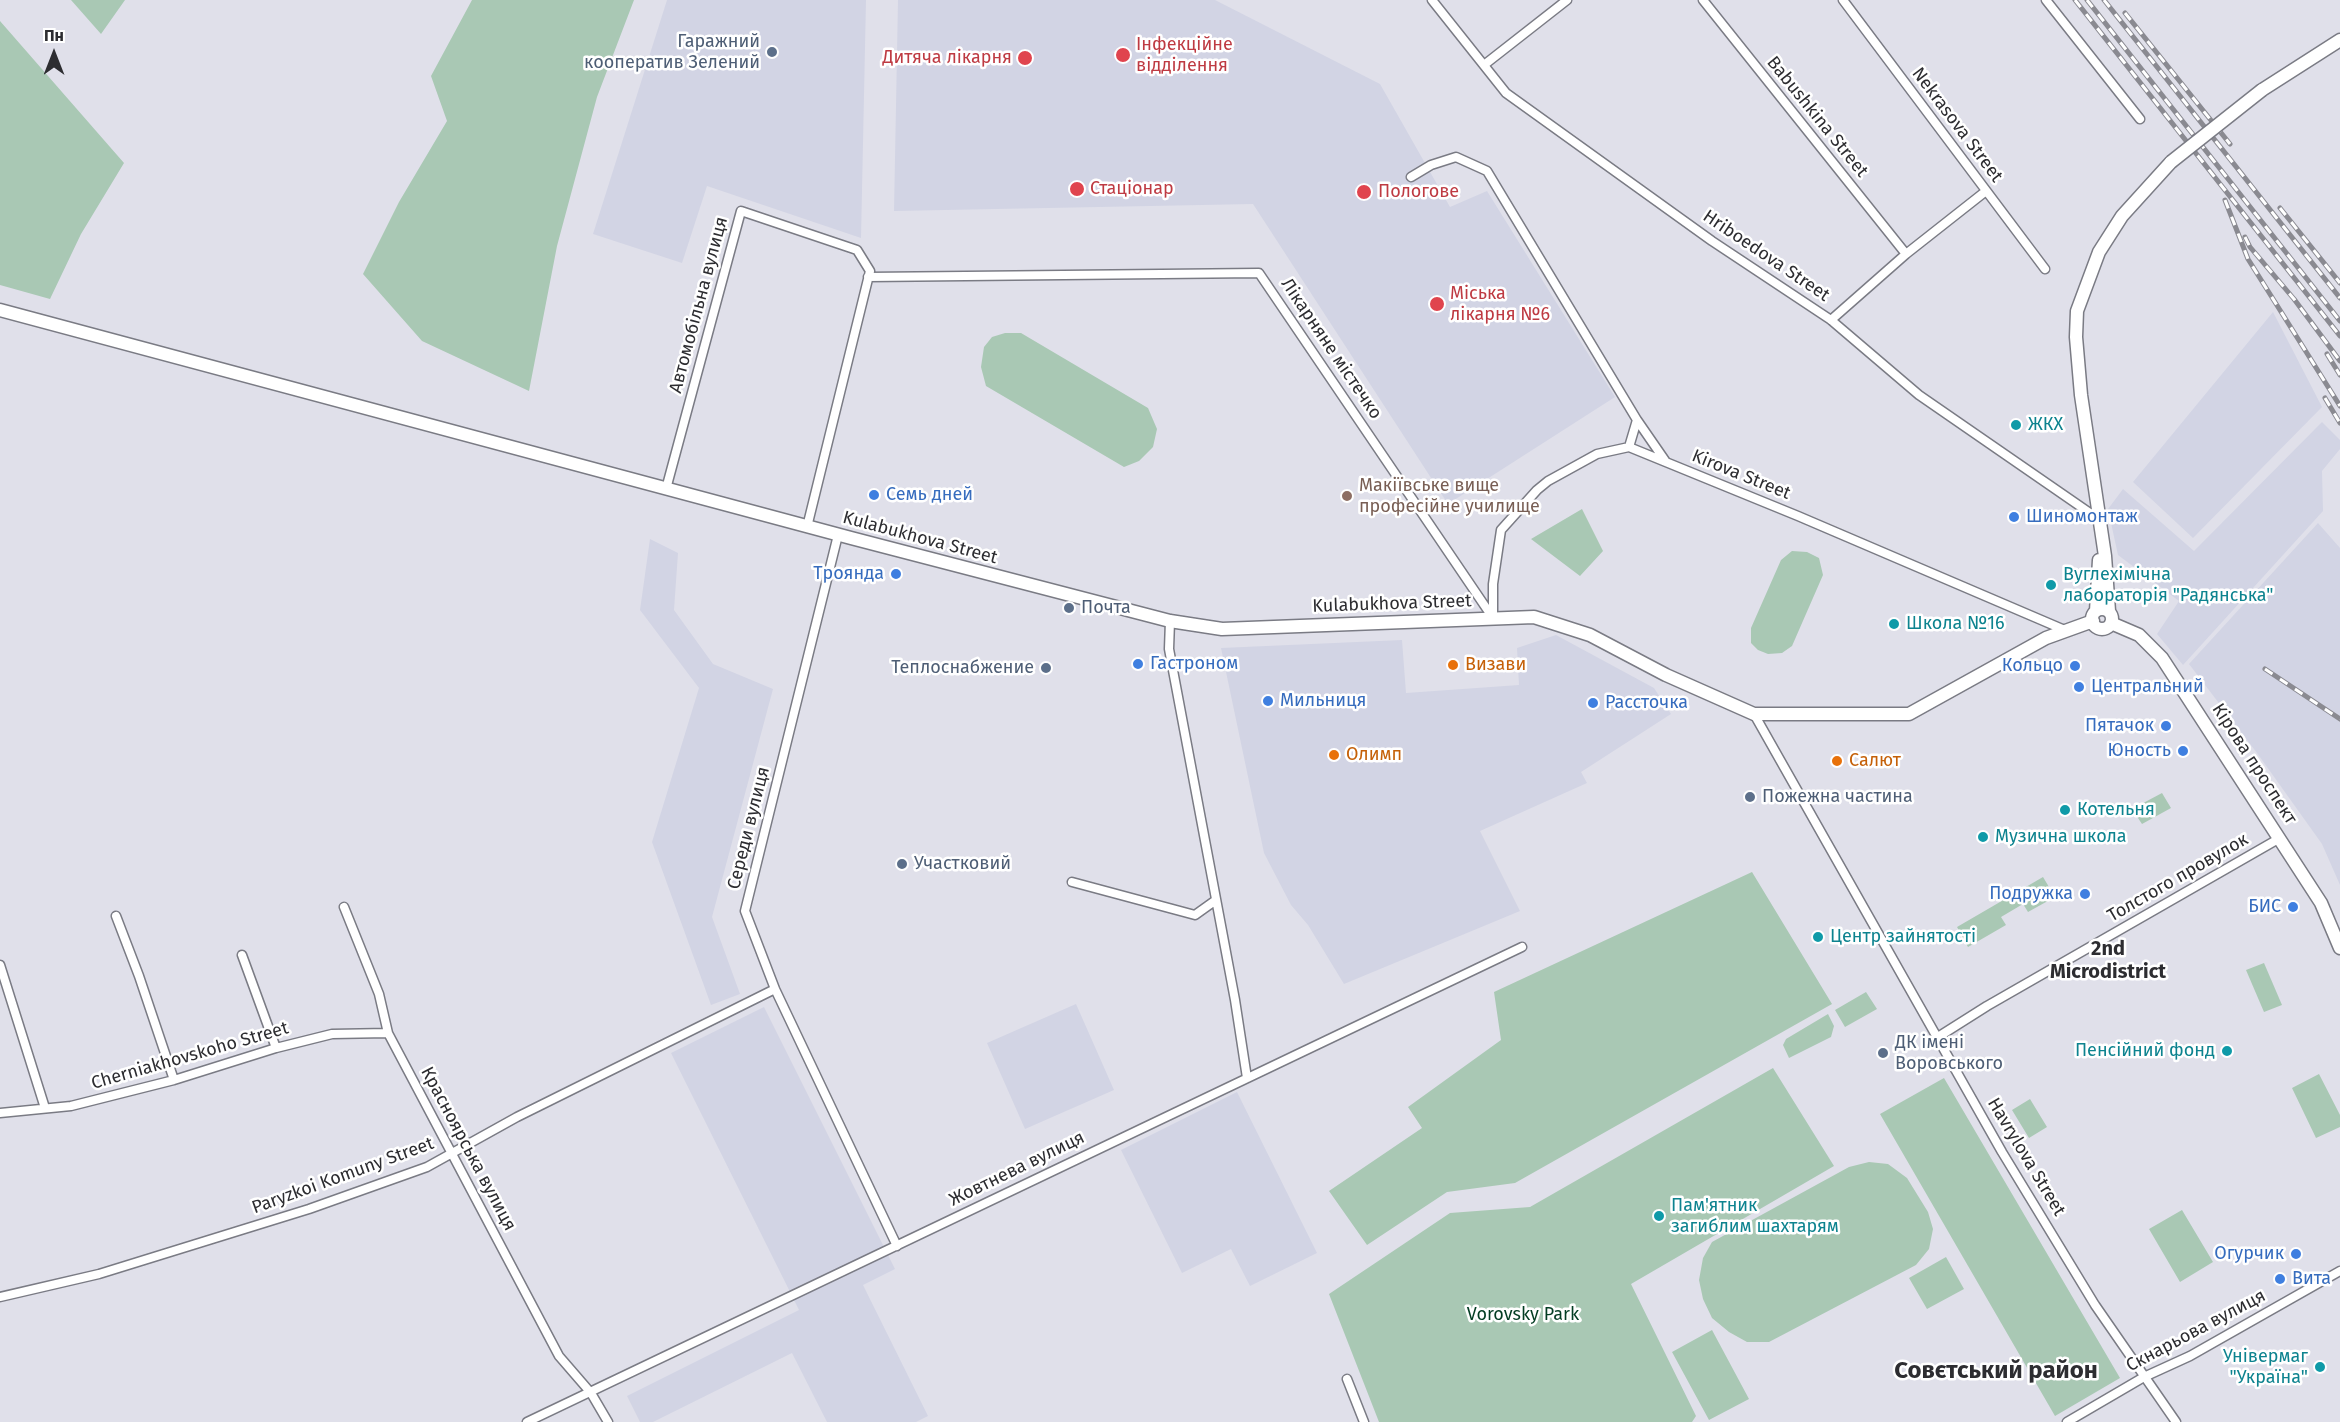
<!DOCTYPE html>
<meta charset="utf-8">
<style>
body{margin:0}
#map{position:relative;width:2340px;height:1422px;overflow:hidden;background:#e0e0ea;font-family:"Fira Sans",sans-serif}
canvas{display:block}
.north{position:absolute;left:24px;top:24px;width:60px;height:60px;-webkit-text-stroke:4px #fff;paint-order:stroke;rotate:0deg;font-size:16px;font-weight:700;line-height:24px;text-align:center;color:#2d2d31}
.north::after{content:'';display:block;margin:auto;width:21px;height:27px;background:#2d2d31;clip-path:polygon(50% 0,100% 100%,50% 72%,0 100%)}
</style>
<div id="map">
<canvas width="2340" height="1422"></canvas>
<div class="north">Пн</div>
</div>
<script>
const c = document.querySelector('canvas').getContext('2d');
c.lineJoin = 'round';
function fill(path, color) { c.fillStyle = color; c.fill(path, 'evenodd'); }
const toPath = rows => new Path2D(rows.map(r => 'M' + r).join(''));
function stroke(path, color, width, dash) { c.strokeStyle = color; c.lineWidth = width; c.lineCap = dash ? 'butt' : 'round'; c.setLineDash(dash || []); c.stroke(path); }
function drawText(font, color, halo, rows, align = 'center') {
  c.font = font + ' "Fira Sans",sans-serif'; c.lineWidth = 5; c.setLineDash([]); c.textBaseline = 'middle'; c.strokeStyle = halo; c.fillStyle = color; for (const [text, x, y, turn = 0] of rows) {
    c.save(); c.translate(x, y); c.rotate((+turn || 0) * Math.PI / 180); c.textAlign = isNaN(turn) ? turn : align; if (halo) c.strokeText(text, 0, 0); c.fillText(text, 0, 0); c.restore();
  }
}
const built = toPath([
 [667,0,866,0,861,238,707,186,682,263,593,234],
 [898,0,1215,0,1380,84,1450,207,1487,191,1615,397,1448,504,1253,204,894,211],
 [2273,312,2322,407,2193,538,2133,482],
 [2322,422,2340,440,2340,449,2322,471,2323,511,2183,665,2157,634,2179,601,2118,555,2108,509,2123,489,2194,551],
 [2318,523,2340,548,2340,885,2322,844,2257,753,2189,664],
 [650,539,678,553,674,610,713,664,773,689,712,917,740,994,711,1005,652,842,699,688,640,610],
 [1556,635,1654,688,1671,714,1581,772,1587,783,1480,831,1520,911,1344,984,1308,925,1291,905,1264,853,1221,648,1402,640,1406,693,1519,685,1517,648],
 [1076,1004,1114,1090,1025,1129,987,1043],
 [764,1007,895,1269,863,1285,928,1416,916,1422,827,1422,792,1353,653,1422,640,1422,627,1396,799,1310,671,1053],
 [1237,1092,1317,1253,1250,1286,1231,1249,1182,1273,1121,1150]
]);
const green = toPath([
 [71,0,125,0,101,34],
 [472,0,634,0,597,97,557,246,529,391,422,341,363,274,399,202,447,121,431,76],
 [0,21,124,163,81,234,50,299,0,285],
 [1005,333,1021,333,1148,408,1157,429,1153,447,1139,461,1124,467,986,386,981,367,984,347,992,337],
 [1582,509,1603,551,1580,576,1531,539],
 [1792,551,1807,552,1819,558,1823,575,1792,646,1782,653,1768,654,1758,650,1751,643,1751,628,1781,560],
 [2162,793,2171,808,2142,824,2132,809],
 [1752,872,1832,1004,1515,1183,1447,1192,1367,1245,1329,1191,1422,1128,1408,1107,1501,1040,1494,992],
 [2043,877,2055,897,2028,912,2023,904,2001,917,2006,925,1968,947,1957,927],
 [2264,963,2282,1005,2264,1012,2246,970],
 [1866,992,1877,1009,1845,1027,1835,1010],
 [1828,1014,1834,1026,1831,1037,1789,1058,1783,1045,1786,1039],
 [1773,1068,1834,1166,1631,1284,1696,1416,1692,1422,1379,1422,1329,1294,1450,1213,1530,1207],
 [2319,1074,2340,1115,2340,1127,2316,1138,2292,1088],
 [1944,1078,2120,1378,2055,1416,1880,1114],
 [2030,1099,2047,1127,2029,1138,2012,1110],
 [1869,1162,1888,1164,1907,1178,1928,1212,1933,1229,1929,1249,1916,1265,1769,1342,1747,1342,1729,1332,1712,1318,1703,1299,1699,1280,1703,1258,1712,1242,1849,1167],
 [2182,1210,2213,1262,2180,1282,2149,1229],
 [1946,1257,1964,1289,1927,1309,1909,1278],
 [1712,1330,1749,1399,1709,1420,1672,1352]
]);
const street = toPath([
 [1432,0,1506,93,1712,241,1831,320,1919,395,2100,520],
 [1703,0,1906,254],
 [1843,0,2045,269],
 [2046,0,2140,119],
 [1484,65,1567,0],
 [1411,177,1431,165,1456,157,1487,171,1637,420,1629,447],
 [868,277,1259,273,1493,618],
 [1831,320,1906,254,1986,191],
 [1637,420,1666,462],
 [666,489,741,211,857,250,870,271,807,527],
 [838,535,745,911,775,989,897,1246],
 [1493,618,1493,584,1501,530,1537,490,1548,481,1597,454,1629,447,1798,516,2067,631],
 [1170,621,1169,649,1235,1000,1247,1078],
 [1754,714,2002,1152,2095,1305,2176,1422],
 [1072,882,1195,915,1216,900],
 [344,907,379,994,388,1033,559,1356,591,1393,608,1422],
 [116,916,139,976,174,1080],
 [242,955,276,1048],
 [0,965,45,1108],
 [1938,1037,1987,1006,2280,838],
 [0,1113,71,1106,174,1080,276,1048,332,1034,388,1033],
 [0,1297,99,1274,309,1209,427,1167,517,1117,775,989],
 [1347,1379,1364,1422],
 [527,1422,1522,947],
 [2067,1422,2144,1377,2190,1356,2340,1271]
]);
const secondary = toPath([
 [2262,90,2340,40],
 [0,310,851,538,1170,621,1222,629,1534,617,1590,635,1666,675,1754,714,1909,714,2046,638,2093,621],
 '2092 619a10 10 0 1 1 20 0a10 10 0 1 1-20 0Z',
 [2096,611,2099,560],
 [2109,611,2105,556,2081,395,2076,337,2077,311,2099,252,2122,216,2171,162],
 [2111,623,2139,635,2162,658,2321,903,2340,948]
]);
const rail = toPath([
 [2075,0,2340,336],
 [2087,0,2340,321],
 [2104,0,2340,298],
 [2125,13,2230,144],
 [2225,200,2248,259,2340,406],
 [2280,208,2340,283],
 [2245,237,2250,247,2294,299,2340,361],
 [2327,354,2340,375],
 [2325,398,2340,423],
 [2265,669,2340,719]
]);
const secondaryBridge = toPath([
 [2171,162,2262,90]
]);
const markers = [
 [772,52,6,"#5c6f8a"],
 [1123,55,8,"#e0444e"],
 [1025,58,8,"#e0444e"],
 [1077,189,8,"#e0444e"],
 [1364,192,8,"#e0444e"],
 [1437,304,8,"#e0444e"],
 [2016,425,6,"#0f9aa8"],
 [874,495,6,"#3f7fe0"],
 [1347,496,6,"#8d6e63"],
 [2014,517,6,"#3f7fe0"],
 [896,574,6,"#3f7fe0"],
 [2051,585,6,"#0f9aa8"],
 [1069,608,6,"#5c6f8a"],
 [1894,624,6,"#0f9aa8"],
 [1138,664,6,"#3f7fe0"],
 [1453,665,6,"#e8710a"],
 [2075,666,6,"#3f7fe0"],
 [1046,668,6,"#5c6f8a"],
 [2079,687,6,"#3f7fe0"],
 [1268,701,6,"#3f7fe0"],
 [1593,703,6,"#3f7fe0"],
 [2166,726,6,"#3f7fe0"],
 [2183,751,6,"#3f7fe0"],
 [1334,755,6,"#e8710a"],
 [1837,761,6,"#e8710a"],
 [1750,797,6,"#5c6f8a"],
 [2065,810,6,"#0f9aa8"],
 [1983,837,6,"#0f9aa8"],
 [902,864,6,"#5c6f8a"],
 [2085,894,6,"#3f7fe0"],
 [2293,907,6,"#3f7fe0"],
 [1818,937,6,"#0f9aa8"],
 [2227,1051,6,"#0f9aa8"],
 [1883,1053,6,"#5c6f8a"],
 [1659,1216,6,"#0f9aa8"],
 [2296,1254,6,"#3f7fe0"],
 [2280,1279,6,"#3f7fe0"],
 [2320,1367,6,"#0f9aa8"]
];
const serviceNames = [
 ["Гаражний",760,42,"right"],
 ["кооператив Зелений",760,63,"right"],
 ["Почта",1081,608],
 ["Теплоснабжение",1034,668,"right"],
 ["Пожежна частина",1762,797],
 ["Участковий",914,864],
 ["ДК імені",1895,1043],
 ["Воровського",1895,1064]
];
const healthNames = [
 ["Інфекційне",1136,45],
 ["відділення",1136,66],
 ["Дитяча лікарня",1012,58,"right"],
 ["Стаціонар",1090,189],
 ["Пологове",1378,192],
 ["Міська",1450,294],
 ["лікарня №6",1450,315]
];
const streetNames = [
 ["Babushkina Street",1817,117,51],
 ["Nekrasova Street",1957,125,53],
 ["Hriboedova Street",1766,256,34],
 ["Автомобільна вулиця",699,305,-75],
 ["Лікарняне містечко",1331,349,56],
 ["Kirova Street",1741,475,22],
 ["Kulabukhova Street",920,538,15],
 ["Kulabukhova Street",1392,604,-2],
 ["Кірова проспект",2254,764,57],
 ["Середи вулиця",749,828,-76],
 ["Толстого провулок",2178,878,-30],
 ["Cherniakhovskoho Street",190,1056,-16],
 ["Красноярська вулиця",468,1149,62],
 ["Havrylova Street",2026,1157,59],
 ["Жовтнева вулиця",1017,1169,-26],
 ["Paryzkoi Komuny Street",343,1176,-20],
 ["Скнарьова вулиця",2196,1331,-28]
];
const cultureNames = [
 ["ЖКХ",2028,425],
 ["Вуглехімічна",2063,575],
 ["лабораторія \"Радянська\"",2063,596],
 ["Школа №16",1906,624],
 ["Котельня",2077,810],
 ["Музична школа",1995,837],
 ["Центр зайнятості",1830,937],
 ["Пенсійний фонд",2215,1051,"right"],
 ["Пам'ятник",1671,1206],
 ["загиблим шахтарям",1671,1227],
 ["Універмаг",2308,1357,"right"],
 ["\"Україна\"",2308,1378,"right"]
];
const educationNames = [
 ["Макіївське вище",1359,486],
 ["професійне училище",1359,507]
];
const shopNames = [
 ["Семь дней",886,495],
 ["Шиномонтаж",2026,517],
 ["Троянда",884,574,"right"],
 ["Гастроном",1150,664],
 ["Кольцо",2063,666,"right"],
 ["Центральний",2091,687],
 ["Мильниця",1280,701],
 ["Рассточка",1605,703],
 ["Пятачок",2154,726,"right"],
 ["Юность",2171,751,"right"],
 ["Подружка",2073,894,"right"],
 ["БИС",2281,907,"right"],
 ["Огурчик",2284,1254,"right"],
 ["Вита",2292,1279]
];
const foodNames = [
 ["Визави",1465,665],
 ["Олимп",1346,755],
 ["Салют",1849,761]
];
const parkNames = [
 ["Vorovsky Park",1523,1315]
];
const neighbourhoodNames = [
 ["2nd",2108,949],
 ["Microdistrict",2108,972]
];
const districtNames = [
 ["Совєтський район",1996,1371]
];
fill(built, '#d2d4e4');
fill(green, '#a9c8b4');
stroke(street, '#7a7b84', 11);
stroke(secondary, '#7a7b84', 15);
stroke(street, '#fff', 8);
stroke(secondary, '#fff', 12);
stroke(rail, '#8a8a91', 5);
stroke(rail, '#fff', 3, [9]);
stroke(secondaryBridge, '#7a7b84', 15, []);
stroke(secondaryBridge, '#fff', 12);
for (const [x, y, r, color] of markers) { const dot = new Path2D(); dot.arc(x, y, r, 0, 2 * Math.PI); c.fillStyle = color; c.fill(dot); stroke(dot, '#fff', 2); }
drawText('18px', '#4e5e75', '#fff', serviceNames, 'left');
drawText('18px', '#be3a42', '#fff', healthNames, 'left');
drawText('18px', '#2d2d31', '#fff', streetNames);
drawText('18px', '#0d838f', '#fff', cultureNames, 'left');
drawText('18px', '#785e54', '#fff', educationNames, 'left');
drawText('18px', '#366cbe', '#fff', shopNames, 'left');
drawText('18px', '#c56008', '#fff', foodNames, 'left');
drawText('18px', '#033d23', '#fff', parkNames);
drawText('bold 20px', '#2d2d31', '#fff', neighbourhoodNames);
drawText('bold 24px', '#2d2d31', '#fff', districtNames);
</script>
